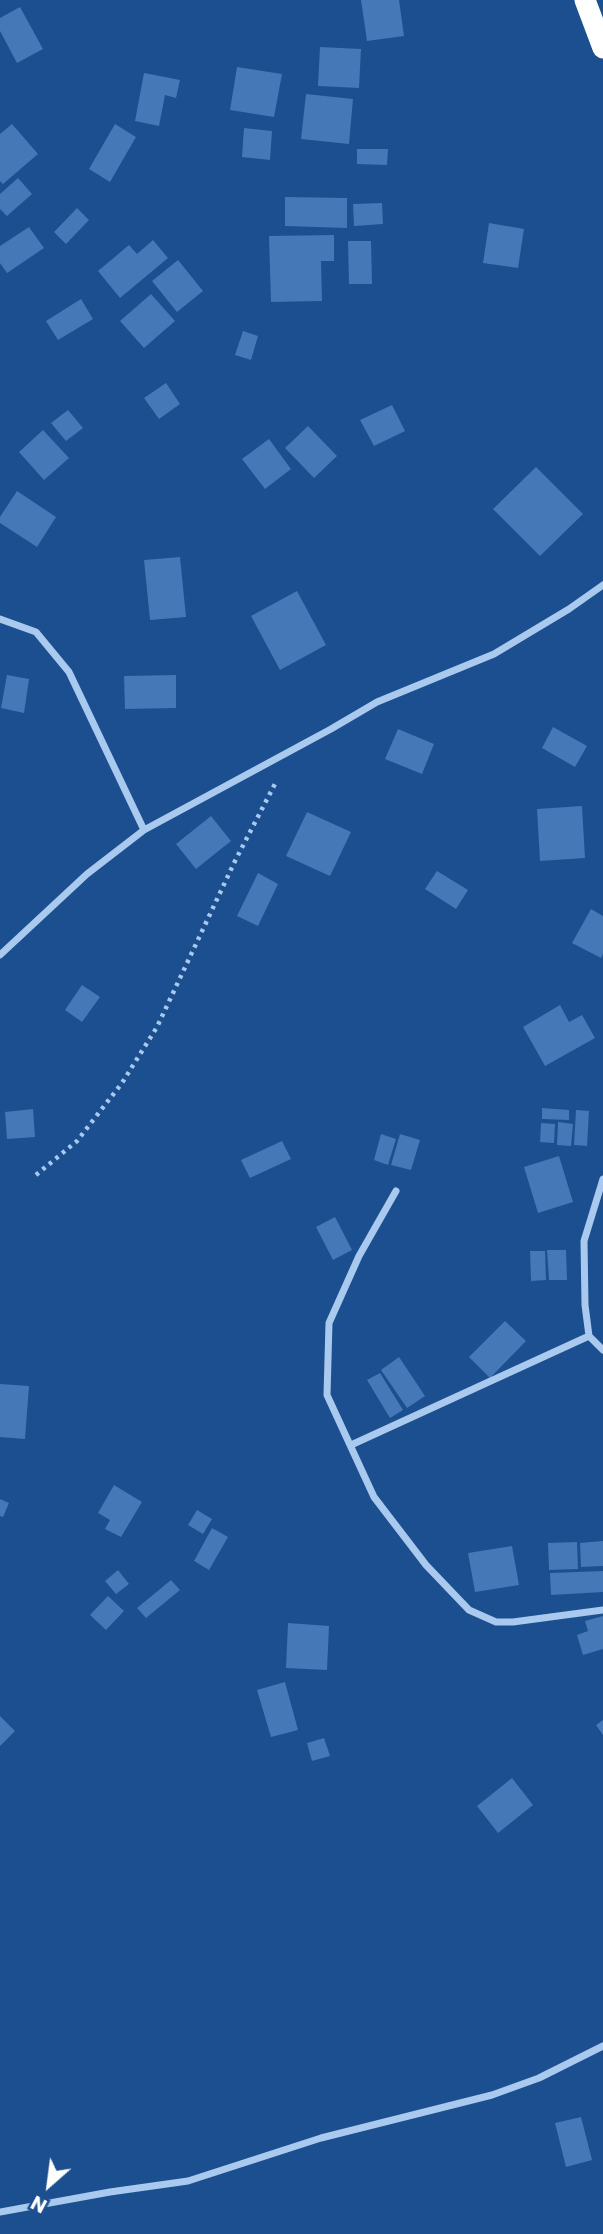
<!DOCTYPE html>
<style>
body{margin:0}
#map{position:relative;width:603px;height:2234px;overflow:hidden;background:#1b4f8f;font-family:Poppins,sans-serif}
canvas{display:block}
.north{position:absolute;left:14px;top:2150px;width:70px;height:70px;-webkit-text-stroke:5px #1b4f8f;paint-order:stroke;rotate:208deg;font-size:19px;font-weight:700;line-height:28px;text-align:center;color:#fff}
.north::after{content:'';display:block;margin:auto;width:24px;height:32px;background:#fff;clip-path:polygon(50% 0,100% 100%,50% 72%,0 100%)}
</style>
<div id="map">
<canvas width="603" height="2234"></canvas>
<div class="north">N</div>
</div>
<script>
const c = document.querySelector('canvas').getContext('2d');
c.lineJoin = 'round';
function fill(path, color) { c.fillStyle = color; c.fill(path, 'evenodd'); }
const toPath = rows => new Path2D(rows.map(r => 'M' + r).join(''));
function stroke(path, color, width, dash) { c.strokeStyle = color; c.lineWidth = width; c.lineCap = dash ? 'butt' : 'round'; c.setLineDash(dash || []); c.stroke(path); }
const building = toPath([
 [361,0,399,0,404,36,367,41],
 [20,7,43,49,17,63,0,31,0,18],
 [320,47,361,49,359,88,318,86],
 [237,67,282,74,274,117,230,110],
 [144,73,180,80,176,98,165,95,159,126,135,121],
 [306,94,353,99,349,144,301,139],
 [12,124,38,154,3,184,0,181,0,134],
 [115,124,136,137,110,182,89,169],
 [244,128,272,131,270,160,242,157],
 [357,149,388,149,387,165,357,164],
 [18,178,32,194,7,216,0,209,0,194],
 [285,197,347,198,347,228,285,226],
 [382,203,383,224,354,226,353,204],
 [77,208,89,220,66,244,54,232],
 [489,223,524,229,518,268,483,263],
 [29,227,44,248,7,273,0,263,0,246],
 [334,235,334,261,321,261,322,301,271,302,269,236],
 [153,240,168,258,120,298,98,271,129,245,137,254],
 [348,241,371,241,372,284,349,284],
 [178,260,203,291,177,312,152,281],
 [151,294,175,321,144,348,120,321],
 [81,299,93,319,58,340,46,321],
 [243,331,258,336,251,360,235,355],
 [166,383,180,404,159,419,144,398],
 [392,405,405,431,374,446,360,420],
 [68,410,83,428,66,441,51,423],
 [308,426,337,456,314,478,285,448],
 [43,430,69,458,44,480,19,452],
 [269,439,291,469,265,489,242,459],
 [536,467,583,514,540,556,493,509],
 [17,491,56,517,37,547,0,523,0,517],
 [180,557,186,617,150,620,144,560],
 [297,591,326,645,280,670,251,616],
 [7,675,29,679,24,713,1,708],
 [176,675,176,708,125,709,124,676],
 [553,727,587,746,575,767,542,748],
 [398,729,434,744,422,774,385,759],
 [582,806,585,858,540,861,537,809],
 [307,812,351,832,330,876,286,856],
 [211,816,231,841,196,869,176,844],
 [437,871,468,890,456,909,425,889],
 [258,873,278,884,258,926,237,916],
 [591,909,603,916,603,954,601,958,572,943],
 [82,985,100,997,82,1022,65,1010],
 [560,1005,569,1022,582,1015,595,1038,545,1066,523,1027],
 [542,1108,569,1110,569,1120,542,1119],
 [33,1109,35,1137,7,1139,5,1112],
 [576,1110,589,1111,587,1146,574,1145],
 [558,1122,573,1124,571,1146,557,1145],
 [541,1123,555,1124,554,1143,540,1142],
 [381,1134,396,1139,388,1165,374,1160],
 [400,1134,420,1140,411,1170,391,1165],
 [282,1141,291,1159,250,1178,241,1160],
 [559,1156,573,1202,538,1213,524,1167],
 [335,1217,352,1250,333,1260,316,1227],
 [547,1250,566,1250,567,1280,549,1280],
 [530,1251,545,1251,546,1280,531,1281],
 [505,1321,526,1341,490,1378,469,1357],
 [399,1357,425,1396,407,1408,381,1370],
 [380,1373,403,1410,390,1418,367,1380],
 [0,1384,29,1386,25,1439,0,1437],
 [114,1485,142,1502,121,1537,105,1529,110,1520,98,1513],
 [0,1499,9,1503,3,1517,0,1516],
 [197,1510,212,1519,203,1534,188,1525],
 [212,1528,228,1537,209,1570,194,1561],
 [603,1541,603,1566,581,1567,580,1543],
 [577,1542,578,1569,549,1570,548,1543],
 [512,1546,519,1585,475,1592,468,1553],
 [118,1570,129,1584,116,1594,105,1581],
 [603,1571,603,1592,551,1595,550,1573],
 [171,1580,180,1590,146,1618,137,1608],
 [108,1596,124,1611,106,1630,90,1615],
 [603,1616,603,1649,583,1655,577,1635,588,1631,585,1621],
 [288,1623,329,1626,327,1670,286,1668],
 [285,1682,298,1730,271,1737,257,1690],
 [0,1716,15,1731,0,1746],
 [603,1720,603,1735,596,1725],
 [324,1738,330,1756,312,1761,307,1743],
 [512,1778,533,1805,498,1833,477,1806],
 [581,2117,592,2160,566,2167,555,2123]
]);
const path = toPath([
 [36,1175,77,1141,122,1083,157,1027,235,861,277,780]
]);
const street = toPath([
 [0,619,36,632,69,672,144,830],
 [0,955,87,874,144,830,331,729,377,702,494,654,569,609,603,585],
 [396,1191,359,1256,329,1323,327,1395,374,1497,426,1565,469,1610,496,1622,513,1622,603,1610],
 [589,1336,585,1305,584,1241,603,1179],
 [351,1445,589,1336,603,1350],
 [0,2212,110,2192,188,2181,321,2138,492,2095,539,2078,603,2046]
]);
const highway = toPath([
 [585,0,603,48]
]);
fill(building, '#4478b7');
stroke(path, '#a9c9ee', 4.5, [3.5, 5]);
stroke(street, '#a9c9ee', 7);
stroke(highway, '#fff', 21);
</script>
